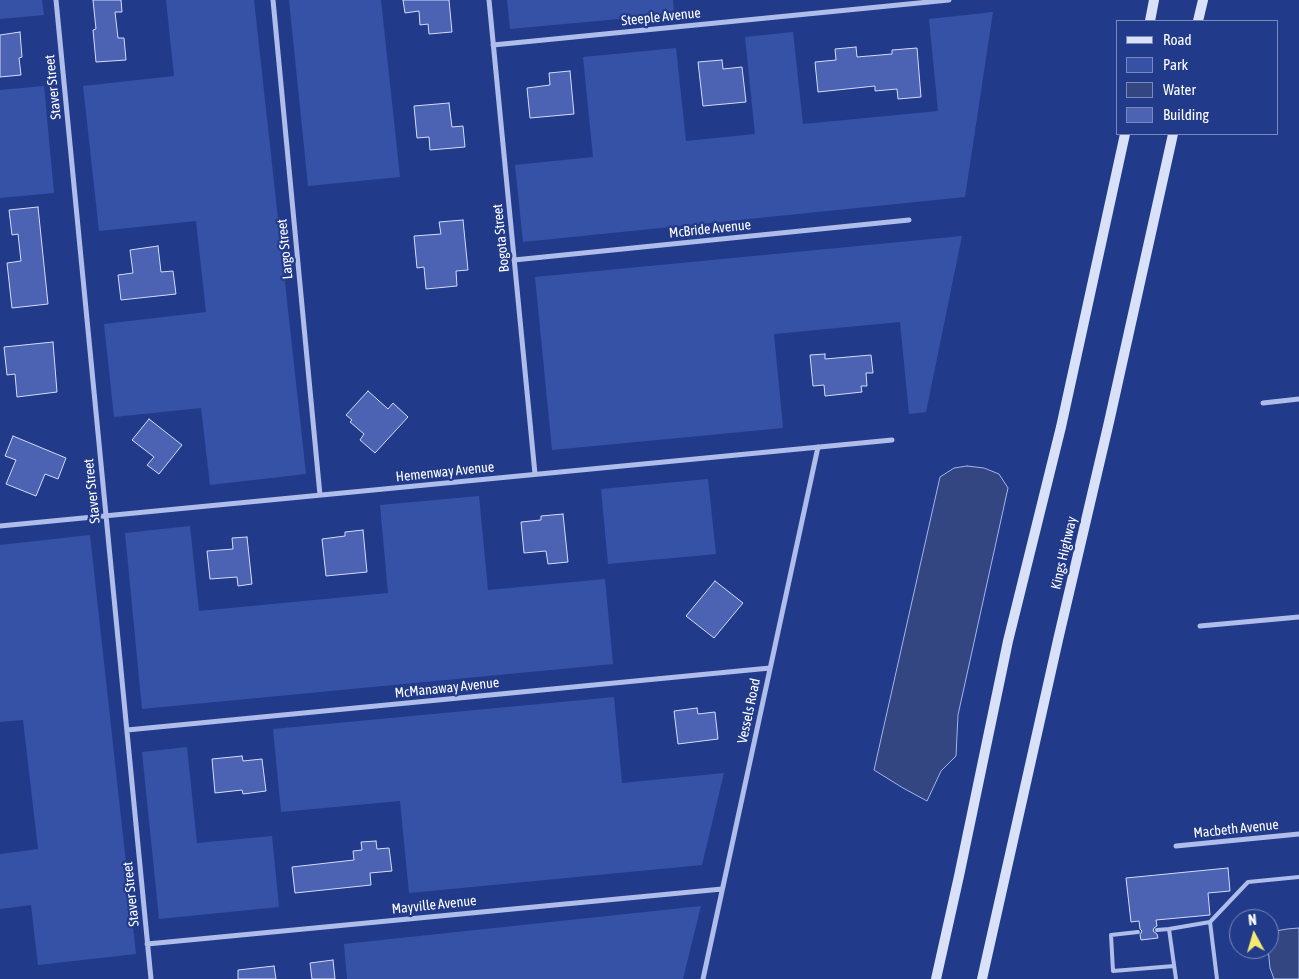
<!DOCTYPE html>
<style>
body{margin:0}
#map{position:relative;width:1299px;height:979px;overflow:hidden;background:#223a8a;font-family:"Asap Condensed",sans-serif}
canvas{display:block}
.legend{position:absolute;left:1116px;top:20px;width:162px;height:115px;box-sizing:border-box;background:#223a8a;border:1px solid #7a89b9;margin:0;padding:6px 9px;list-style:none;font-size:15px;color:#fff}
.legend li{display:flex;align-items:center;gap:10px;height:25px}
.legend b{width:25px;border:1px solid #7a89b9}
.north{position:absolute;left:1229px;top:909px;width:50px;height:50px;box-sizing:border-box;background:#223a8a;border:1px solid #7a89b9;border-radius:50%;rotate:354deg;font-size:14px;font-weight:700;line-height:20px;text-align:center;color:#fff}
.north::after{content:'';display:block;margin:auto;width:18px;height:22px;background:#f6eb70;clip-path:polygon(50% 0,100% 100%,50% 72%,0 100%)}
</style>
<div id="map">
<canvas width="1299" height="979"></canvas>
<ul class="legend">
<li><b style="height:6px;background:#d9e1f8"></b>Road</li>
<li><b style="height:14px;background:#3652a7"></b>Park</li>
<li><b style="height:14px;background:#344682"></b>Water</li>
<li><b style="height:14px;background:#4b63b2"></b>Building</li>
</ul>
<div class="north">N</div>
</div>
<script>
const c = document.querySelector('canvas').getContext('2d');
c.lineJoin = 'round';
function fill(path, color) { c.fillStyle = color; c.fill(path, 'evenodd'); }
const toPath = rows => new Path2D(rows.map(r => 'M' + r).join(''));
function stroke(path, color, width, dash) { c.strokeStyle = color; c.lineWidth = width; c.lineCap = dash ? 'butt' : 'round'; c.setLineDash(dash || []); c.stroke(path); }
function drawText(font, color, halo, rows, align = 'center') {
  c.font = font + ' "Asap Condensed",sans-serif'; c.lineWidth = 4.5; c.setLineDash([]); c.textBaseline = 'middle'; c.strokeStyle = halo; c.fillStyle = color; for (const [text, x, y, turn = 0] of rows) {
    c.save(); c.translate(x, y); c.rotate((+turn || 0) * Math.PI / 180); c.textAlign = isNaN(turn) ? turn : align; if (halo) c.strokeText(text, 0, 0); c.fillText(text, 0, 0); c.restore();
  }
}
const green = toPath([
 [0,0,42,0,44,15,0,19],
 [166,0,254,0,306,474,210,485,201,408,114,417,104,324,206,312,196,221,99,231,83,86,174,76],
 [289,0,381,0,400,177,308,186],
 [507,0,673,0,674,14,510,29],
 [993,12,965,197,523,242,515,165,593,157,583,57,676,48,686,141,755,134,745,37,793,32,803,124,938,111,929,19],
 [44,86,54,193,0,198,0,90],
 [962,236,926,412,909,414,900,322,774,334,783,428,552,450,535,277],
 [708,479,716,554,608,564,601,489],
 [479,496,488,590,605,579,613,664,142,709,125,533,190,526,199,611,388,593,380,505],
 [90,535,136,954,38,965,31,905,0,909,0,854,38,849,23,720,0,722,0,545],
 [614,697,622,783,724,773,702,865,409,893,400,801,281,812,273,729],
 [187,747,197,843,272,836,279,907,159,919,142,752],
 [701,906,683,979,347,979,344,944]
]);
const water = toPath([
 [967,466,984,468,999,474,1008,488,958,715,956,756,941,771,927,801,903,788,874,770,940,477,954,468,967,466],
 [1299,928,1299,979,1274,979,1270,968,1268,949,1269,949,1270,932,1287,929,1299,928]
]);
const building = toPath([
 [93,0,121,0,122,12,115,12,118,38,124,38,126,60,96,62,93,30,96,29,93,0],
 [403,0,449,0,452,32,429,34,428,24,420,25,419,11,405,13,403,0],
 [20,32,22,57,19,58,21,75,0,77,0,35,20,32],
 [856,47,857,57,892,54,892,50,917,48,921,97,898,99,897,89,875,91,875,86,818,92,815,62,836,60,835,49,856,47],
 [722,60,723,69,742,67,746,102,703,106,698,62,722,60],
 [570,71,574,114,530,118,527,88,550,85,549,73,570,71],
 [449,103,452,127,463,126,465,147,430,150,429,137,417,138,414,106,449,103],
 [38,207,48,304,12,308,7,263,21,261,18,234,12,235,9,210,38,207],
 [463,220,468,270,456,271,457,286,426,289,424,267,417,268,414,236,441,234,439,222,463,220],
 [158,246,161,272,173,271,176,294,121,300,118,275,133,273,130,250,158,246],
 [53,342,57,392,17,397,15,374,7,375,4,347,53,342],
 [825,354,825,359,871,355,873,373,866,373,867,386,861,386,862,392,825,396,824,385,813,386,810,355,825,354],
 [368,391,388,409,393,403,408,417,375,453,360,440,364,434,350,422,352,420,346,415,368,391],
 [149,419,182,445,159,474,147,465,154,457,132,440,149,419],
 [13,436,66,458,58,479,45,474,36,496,6,484,16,460,5,456,13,436],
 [563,514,568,562,548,564,546,551,524,553,521,522,541,520,541,516,563,514],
 [363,530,367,572,326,576,322,539,345,536,345,532,363,530],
 [247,537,252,584,238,586,237,577,210,579,207,551,233,549,232,538,247,537],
 [715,581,743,603,714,638,686,616,715,581],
 [697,708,698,714,715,712,718,739,678,744,674,711,697,708],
 [242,756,243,761,262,759,266,791,243,794,242,790,215,793,212,759,242,756],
 [376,841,377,849,389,848,392,871,370,873,371,885,295,893,292,867,354,860,353,851,362,850,361,842,376,841],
 [1228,868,1230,891,1208,893,1210,915,1156,920,1157,926,1154,928,1153,931,1157,934,1158,938,1141,940,1140,935,1142,931,1140,929,1139,921,1131,922,1126,878,1228,868],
 [333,960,335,979,312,979,310,963,333,960],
 [274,966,276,979,238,979,238,970,274,966]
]);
const lane = toPath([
 [1157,930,1169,929],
 [1138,932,1111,935,1113,971,1174,966],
 [1176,979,1169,929,1210,922],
 [1217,979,1210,922,1248,882,1299,877]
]);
const street = toPath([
 [56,0,151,979],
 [273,0,320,495],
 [489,0,535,474],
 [493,45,949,0],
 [514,260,909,220],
 [1263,403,1299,399],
 [0,526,892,440],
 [1200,626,1299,617],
 [127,730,770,668],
 [1176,846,1299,834],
 [147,944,722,889],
 [703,979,818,447]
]);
const secondary = toPath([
 [1150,21,1154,0],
 [1198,21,1203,0],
 [936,979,959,876,1008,641,1061,427,1125,134],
 [982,979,1058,640,1109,422,1173,134]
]);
const streetNames = [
 ["Steeple Avenue",661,17,-6],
 ["Staver Street",53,87,-96],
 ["McBride Avenue",710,229,-6],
 ["Bogota Street",501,238,-96],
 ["Largo Street",285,249,-96],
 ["Hemenway Avenue",445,472,-6],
 ["Staver Street",92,491,-96],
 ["Kings Highway",1064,553,-77],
 ["McManaway Avenue",447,688,-6],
 ["Vessels Road",749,711,-78],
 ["Macbeth Avenue",1236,829,-6],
 ["Staver Street",131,894,-96],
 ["Mayville Avenue",434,905,-6]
];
fill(green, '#3652a7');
fill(water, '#344682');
stroke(water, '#a2b5ec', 1);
fill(building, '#4b63b2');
stroke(building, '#d3dcf8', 1);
stroke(lane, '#aebdea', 4);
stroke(street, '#aebdea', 5);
stroke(secondary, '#d9e1f8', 10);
drawText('14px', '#fff', '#223a8a', streetNames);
</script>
